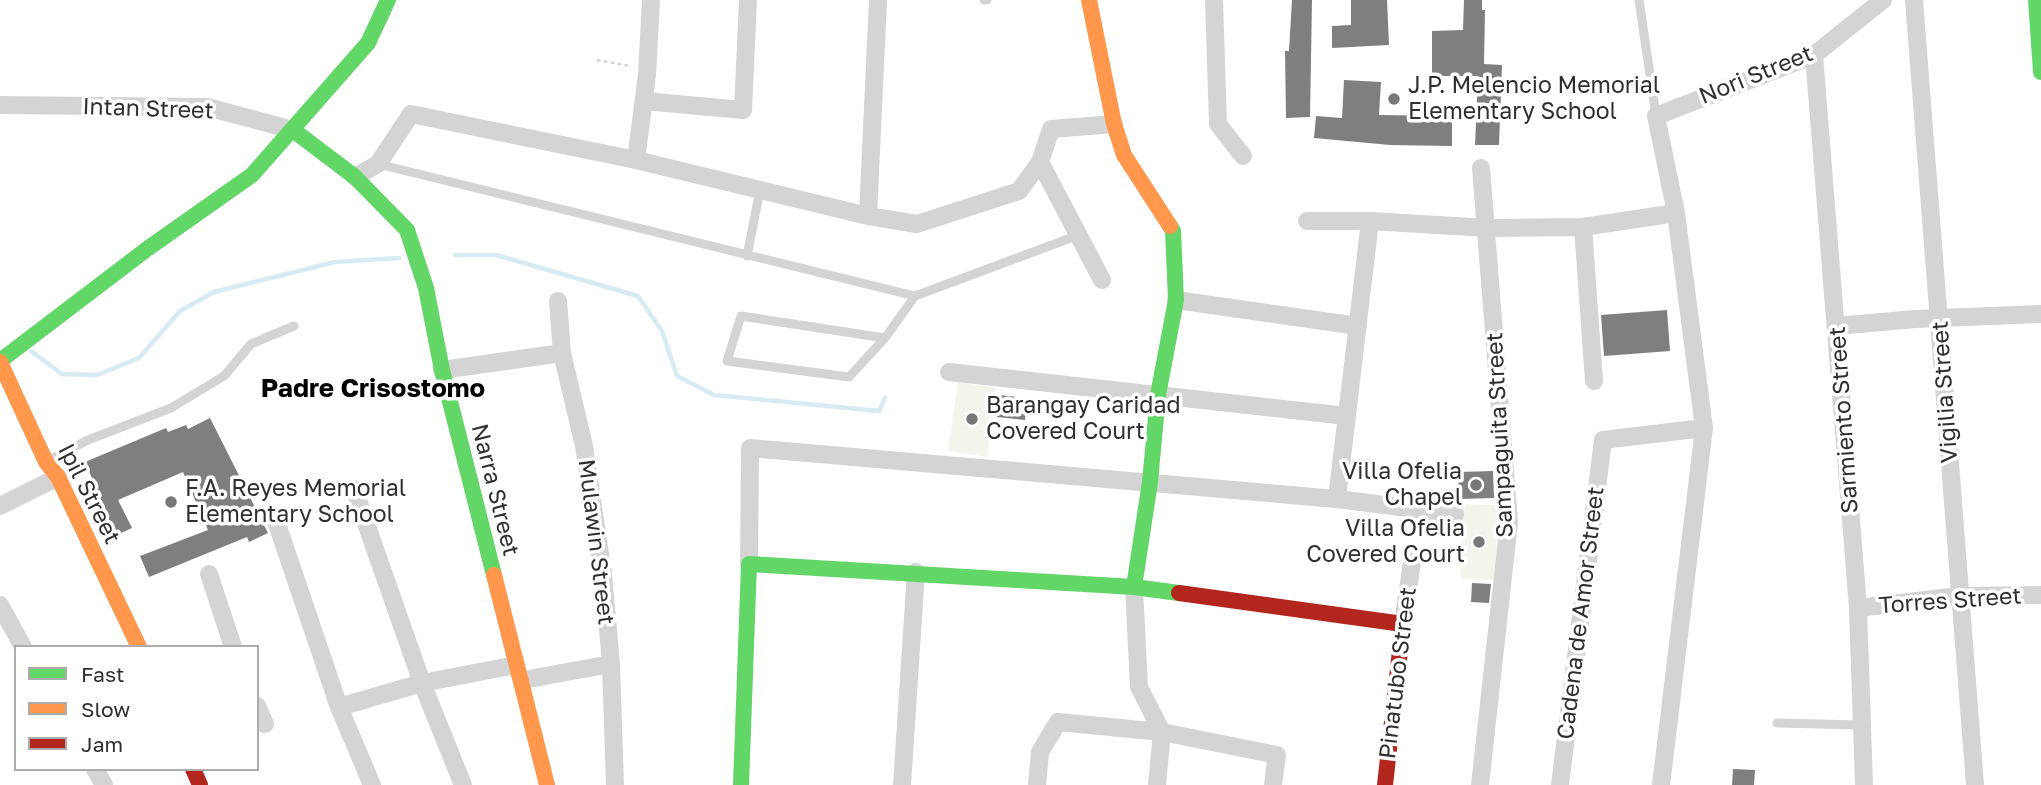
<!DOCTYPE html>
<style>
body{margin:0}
#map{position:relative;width:2041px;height:785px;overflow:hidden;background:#fff;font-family:"Golos Text",sans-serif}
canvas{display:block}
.legend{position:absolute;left:14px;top:645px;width:245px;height:126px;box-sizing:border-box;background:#fff;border:2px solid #acacac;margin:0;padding:9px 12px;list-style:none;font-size:21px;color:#2f2f2f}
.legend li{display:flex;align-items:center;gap:14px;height:35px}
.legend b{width:35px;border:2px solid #acacac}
</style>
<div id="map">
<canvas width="2041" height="785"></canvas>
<ul class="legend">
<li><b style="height:9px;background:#63d668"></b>Fast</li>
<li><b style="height:9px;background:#ff974d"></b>Slow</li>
<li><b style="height:9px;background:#b3261e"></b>Jam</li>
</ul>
</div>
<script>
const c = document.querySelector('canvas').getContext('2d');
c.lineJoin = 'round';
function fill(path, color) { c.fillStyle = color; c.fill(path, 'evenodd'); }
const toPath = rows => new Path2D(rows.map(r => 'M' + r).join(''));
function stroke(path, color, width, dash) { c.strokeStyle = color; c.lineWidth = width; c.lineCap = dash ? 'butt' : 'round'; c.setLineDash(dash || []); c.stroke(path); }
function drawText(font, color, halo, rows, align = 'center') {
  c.font = font + ' "Golos Text",sans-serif'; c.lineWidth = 7; c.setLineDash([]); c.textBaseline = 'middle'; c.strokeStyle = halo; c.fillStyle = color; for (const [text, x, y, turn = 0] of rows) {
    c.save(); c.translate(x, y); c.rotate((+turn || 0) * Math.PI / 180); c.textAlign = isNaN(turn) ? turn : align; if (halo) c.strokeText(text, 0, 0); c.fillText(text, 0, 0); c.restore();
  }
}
const green = toPath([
 [958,382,996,388,987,457,948,451],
 [1463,504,1498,505,1496,580,1461,579]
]);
const stream = toPath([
 [455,255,496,255,638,296,662,331,677,376,714,395,879,411,885,398],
 [31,351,62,374,97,375,139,358,180,311,214,292,335,262,399,258]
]);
const building = toPath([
 [1292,0,1312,0,1310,117,1286,118,1285,51,1289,51],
 [1351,0,1387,0,1389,45,1332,48,1332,26,1351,25],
 [1464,0,1482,0,1482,10,1485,10,1484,64,1502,65,1499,145,1475,145,1478,76,1432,76,1432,31,1463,30],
 [1344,80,1381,82,1379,115,1452,116,1452,146,1390,145,1314,138,1316,116,1342,118],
 [1667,310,1670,351,1604,356,1601,315],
 [999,395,1027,398,1025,420,997,417],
 [210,418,268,533,249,542,247,537,149,577,140,556,208,530,183,472,118,500,132,528,110,538,90,495,98,492,85,462,166,428,168,432,186,425,188,429],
 [1493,471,1494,498,1459,499,1458,472],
 [1472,583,1491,584,1489,603,1471,602],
 [1733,769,1755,770,1754,785,1732,785]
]);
const path = toPath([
 [597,60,630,66]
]);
const lane = toPath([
 [984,0,987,0],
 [1639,0,1656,116],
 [378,164,915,296,1076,236],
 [747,256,760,190],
 [885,338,741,316,727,361,849,377,885,338,915,296],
 [47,461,88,440,171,408,224,376,251,344,294,326],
 [1777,723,1862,725]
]);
const street = toPath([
 [1214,0,1218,124,1243,156],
 [1914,0,1975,785],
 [1814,55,1858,608,1864,785],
 [644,101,743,110,748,0],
 [0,105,207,107,293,130],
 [636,160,647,75,651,0],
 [1040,162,1102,280],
 [355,177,378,164,411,114,636,160,868,216,917,224,1019,191,1040,162,1051,129,1114,124],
 [868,216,878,0],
 [1307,221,1370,221],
 [1583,227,1594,381],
 [1176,300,1358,326],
 [558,301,562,353,584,446,603,574,611,664,615,785],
 [1836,326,1915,319,2041,314],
 [442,370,562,353],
 [949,372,1347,416],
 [354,489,422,683,463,785],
 [1337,499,1370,221,1488,228,1583,227,1676,213],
 [0,506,58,477],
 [277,524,339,707,372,785],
 [749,564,750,448,1337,499,1455,514],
 [209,574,233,647],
 [1134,587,1139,687,1162,732,1157,785],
 [0,605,23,647],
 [1858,608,1959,596,2041,595],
 [1403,624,1412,562],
 [523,680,611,664],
 [257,706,265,724],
 [339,707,422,683,516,665],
 [95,769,104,785],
 [902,785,916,572],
 [1037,785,1040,752,1058,722,1162,732,1277,755,1273,785],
 [1480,785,1509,522,1481,168],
 [1560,785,1603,440,1704,428],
 [1661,785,1704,428,1676,213,1656,116,1814,55,1883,0]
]);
const fast = toPath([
 [2036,0,2041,72],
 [293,130,355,177,407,230,426,288,442,370,494,575],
 [0,361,147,249,252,175,368,43,388,0],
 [1134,587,1150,482,1158,395,1176,300,1173,231,1170,226],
 [741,785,749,564,1134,587,1179,593]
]);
const slow = toPath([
 [1089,0,1114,124,1124,155,1170,226],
 [0,362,46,462,58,477,139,647],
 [494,575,547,785]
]);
const jam = toPath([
 [1179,593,1403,624,1385,785],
 [193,769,200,785]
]);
const markers = [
 [1394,99,7,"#787878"],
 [972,419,7,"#787878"],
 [1476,485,7,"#787878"],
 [171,502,7,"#787878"],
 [1479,542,7,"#787878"]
];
const streetNames = [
 ["Nori Street",1756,75,-22],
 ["Intan Street",148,109,2],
 ["Vigilia Street",1945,392,-94],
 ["Sarmiento Street",1844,420,-94],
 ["Sampaguita Street",1500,435,-93],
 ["Narra Street",495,490,76],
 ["Ipil Street",89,494,63],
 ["Mulawin Street",596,542,83],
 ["Torres Street",1950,601,-4],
 ["Cadena de Amor Street",1581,613,-83],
 ["Pinatubo Street",1398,673,-83]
];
const poiNames = [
 ["J.P. Melencio Memorial",1408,86],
 ["Elementary School",1408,112],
 ["Barangay Caridad",986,406],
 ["Covered Court",986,432],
 ["Villa Ofelia",1462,472,"right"],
 ["Chapel",1462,498,"right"],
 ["F.A. Reyes Memorial",185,489],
 ["Elementary School",185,515],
 ["Villa Ofelia",1465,529,"right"],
 ["Covered Court",1465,555,"right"]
];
const quarterNames = [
 ["Padre Crisostomo",373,389]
];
fill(green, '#f1f5ec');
stroke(stream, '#d8eaf2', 4.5);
fill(building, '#7f7f7f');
stroke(path, '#d4d4d4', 2.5, [3.5, 3.5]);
stroke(lane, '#d4d4d4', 9);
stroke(street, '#d4d4d4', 18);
stroke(fast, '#63d668', 16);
stroke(slow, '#ff974d', 16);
stroke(jam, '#b3261e', 16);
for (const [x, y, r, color] of markers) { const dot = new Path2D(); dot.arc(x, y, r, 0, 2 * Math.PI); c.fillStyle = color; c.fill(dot); stroke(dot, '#fff', 2.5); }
drawText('23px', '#2f2f2f', '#fff', streetNames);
drawText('23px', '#2f2f2f', '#fff', poiNames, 'left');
drawText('bold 26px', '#000', '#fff', quarterNames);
</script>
